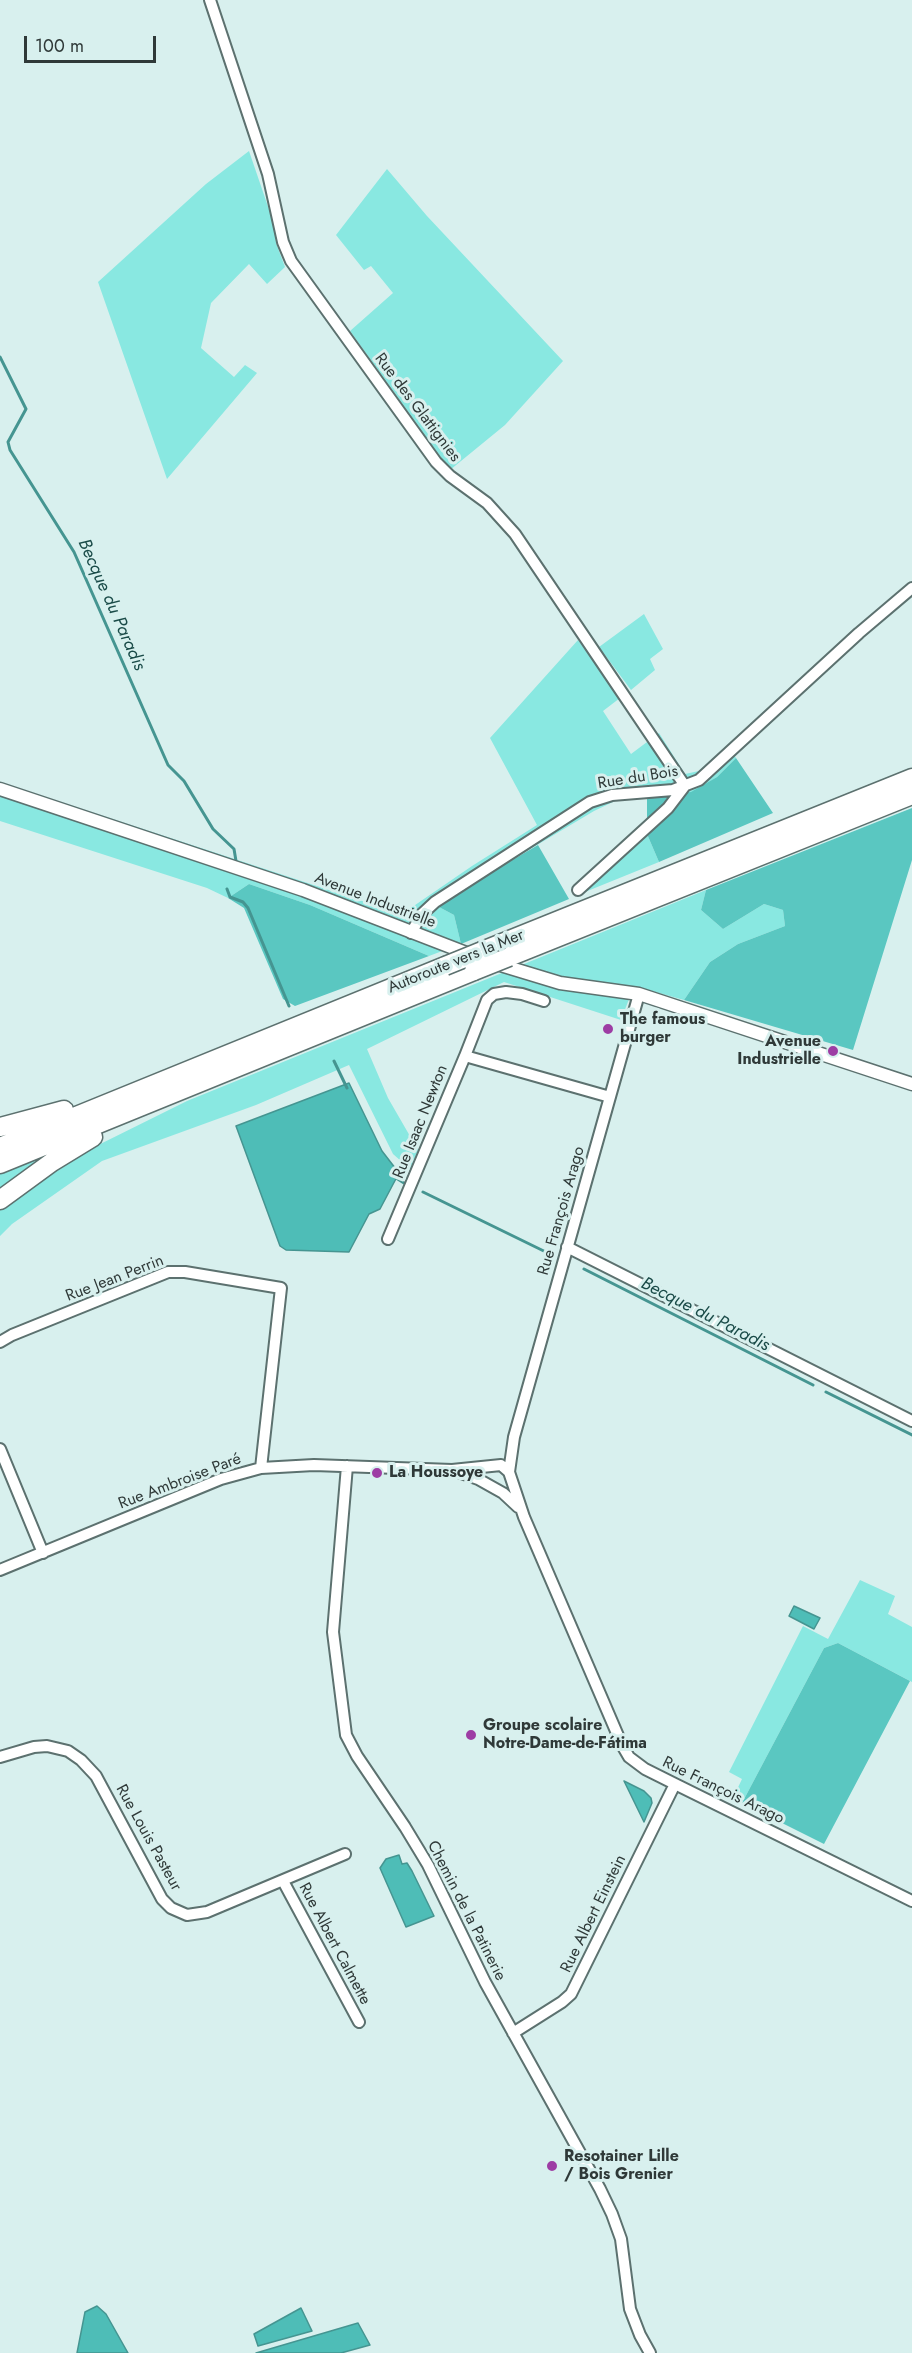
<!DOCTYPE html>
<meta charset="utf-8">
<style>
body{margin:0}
#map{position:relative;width:912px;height:2353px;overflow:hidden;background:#d8f0ee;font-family:Jost,sans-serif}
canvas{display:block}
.scale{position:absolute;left:24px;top:36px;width:132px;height:27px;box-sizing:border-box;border:3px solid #2f3938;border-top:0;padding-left:8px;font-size:18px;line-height:21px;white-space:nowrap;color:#2f3938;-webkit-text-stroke:4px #d8f0ee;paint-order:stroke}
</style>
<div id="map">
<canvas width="912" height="2353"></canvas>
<div class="scale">100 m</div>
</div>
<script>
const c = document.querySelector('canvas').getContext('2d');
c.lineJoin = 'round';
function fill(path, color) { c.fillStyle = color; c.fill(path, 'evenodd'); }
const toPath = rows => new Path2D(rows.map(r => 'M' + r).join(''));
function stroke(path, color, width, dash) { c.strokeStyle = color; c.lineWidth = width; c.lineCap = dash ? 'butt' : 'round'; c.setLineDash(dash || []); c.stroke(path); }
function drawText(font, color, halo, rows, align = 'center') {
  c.font = font + ' Jost,sans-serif'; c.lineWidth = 6; c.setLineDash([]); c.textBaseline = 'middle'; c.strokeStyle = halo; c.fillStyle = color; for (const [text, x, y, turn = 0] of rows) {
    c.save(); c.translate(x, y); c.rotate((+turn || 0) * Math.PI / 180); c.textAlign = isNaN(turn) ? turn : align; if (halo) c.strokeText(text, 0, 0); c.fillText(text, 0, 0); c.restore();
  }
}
const green = toPath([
 [249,151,275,227,276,243,285,267,267,284,249,264,211,303,201,348,234,377,245,365,257,373,167,479,98,282,206,184],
 [387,169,427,216,563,361,505,425,450,470,350,331,393,293,371,266,364,270,336,235],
 [644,614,663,649,650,659,655,670,631,690,599,647],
 [578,640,620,698,603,711,631,754,659,733,685,774,699,771,727,746,736,758,717,777,691,793,615,801,594,811,480,879,439,907,454,915,461,944,429,956,310,905,249,884,228,898,207,888,0,821,0,782,402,914,472,866,537,825,490,738],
 [647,834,659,862,585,892,616,862],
 [706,890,701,910,723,929,764,904,783,910,785,926,738,944,710,962,684,1000,634,986,621,1020,504,982,367,1049,388,1098,418,1150,410,1169,393,1154,349,1065,256,1105,102,1161,12,1224,0,1236,0,1173,51,1152,62,1163,187,1101],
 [860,1580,895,1596,888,1614,912,1627,912,1682,838,1643,824,1648,742,1803,733,1798,742,1779,729,1772,803,1626,828,1639]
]);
const forest = toPath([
 [736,758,773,813,659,862,647,834,647,798,691,792,717,777],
 [912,808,912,860,853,1050,684,1000,710,962,738,944,785,926,783,910,764,904,723,929,701,910,706,890],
 [538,845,569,899,461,944,454,915,439,907,480,879],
 [249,884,310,905,429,956,295,1006,283,999,244,908,228,898],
 [838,1643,910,1681,824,1844,742,1803,824,1648]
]);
const water = toPath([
 [349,1083,382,1151,399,1173,380,1209,369,1214,349,1252,286,1250,280,1246,236,1126,349,1083],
 [794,1606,820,1618,814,1629,789,1616,794,1606],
 [624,1781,644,1791,651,1798,652,1803,644,1822,624,1781],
 [399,1855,402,1864,407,1863,412,1871,434,1916,406,1927,380,1868,386,1859,399,1855],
 [97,2306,106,2314,128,2353,77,2353,85,2312,97,2306],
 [301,2308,312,2331,258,2346,254,2334,301,2308],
 [358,2323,370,2345,341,2353,256,2353,358,2323]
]);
const stream = toPath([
 [0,357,26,409,8,442,10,450,74,552,168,765,184,781,213,829,234,849,236,861],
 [227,889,230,897,243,902,248,908,289,1006],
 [334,1061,347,1088],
 [393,1176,404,1183],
 [423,1192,554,1256],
 [584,1269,813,1385],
 [826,1392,912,1435]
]);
const minor = toPath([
 [210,0,268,174,283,242,291,261,436,462,450,476,487,503,515,534,683,783,684,787,668,808,578,890],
 [411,933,422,914,435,902,590,802,612,795,673,790,699,780,859,633,912,588],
 [465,1056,487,1000,494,994,506,992,522,994,544,1001],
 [388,1239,465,1056,610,1097],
 [567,1247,912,1421],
 [0,1342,12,1335,168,1272,185,1272,281,1288,261,1468],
 [0,1449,43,1553],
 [347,1466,333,1632,346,1735,357,1756,405,1827,428,1865,485,1982,600,2189,612,2214,621,2239,630,2309,640,2335,650,2353],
 [458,1472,478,1479,503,1493,518,1507],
 [509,1472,514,1437,639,994],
 [0,1570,221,1479,261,1468,314,1465,452,1470,501,1465,509,1472,524,1517,622,1745,629,1757,645,1769,675,1784,912,1901],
 [0,1757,34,1747,47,1746,68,1751,81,1760,96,1776,162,1899,171,1908,187,1915,207,1912,345,1854],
 [283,1881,359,2022],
 [513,2033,562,2002,571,1994,675,1784]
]);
const tertiary = toPath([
 [0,789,303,890,474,956],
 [494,963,560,983,639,994,912,1084]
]);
const motorway = toPath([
 [482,951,912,778],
 [509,957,912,795],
 [0,1127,64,1110],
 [0,1147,445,966],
 [0,1164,474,971],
 [0,1200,52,1162,93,1137]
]);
const motorwayBridge = toPath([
 [445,966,482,951],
 [474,971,509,957]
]);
const markers = [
 [608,1029,6,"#9d3da4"],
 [833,1051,6,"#9d3da4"],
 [377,1473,6,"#9d3da4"],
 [471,1735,6,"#9d3da4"],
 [552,2166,6,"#9d3da4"]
];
const streetNames = [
 ["Rue des Glattignies",417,408,53],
 ["Rue du Bois",638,778,-9],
 ["Avenue Industrielle",375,901,21],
 ["Autoroute vers la Mer",456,962,-22],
 ["Rue Isaac Newton",421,1122,-68],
 ["Rue François Arago",562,1211,-74],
 ["Rue Jean Perrin",115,1279,-21],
 ["Rue Ambroise Paré",180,1482,-21],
 ["Rue François Arago",723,1791,26],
 ["Rue Louis Pasteur",148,1838,61],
 ["Chemin de la Patinerie",466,1911,63],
 ["Rue Albert Einstein",594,1914,-64],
 ["Rue Albert Calmette",334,1944,62]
];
const poiNames = [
 ["The famous",620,1020],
 ["burger",620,1038],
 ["Avenue",821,1042,"right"],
 ["Industrielle",821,1060,"right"],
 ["La Houssoye",389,1473],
 ["Groupe scolaire",483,1726],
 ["Notre-Dame-de-Fátima",483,1744],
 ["Resotainer Lille",564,2157],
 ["/ Bois Grenier",564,2175]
];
const waterNames = [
 ["Becque du Paradis",111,605,66],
 ["Becque du Paradis",705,1315,27]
];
fill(green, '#89e8e1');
fill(forest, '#5ac7c1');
fill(water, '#4ebdb7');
stroke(water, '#459591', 1.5);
stroke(stream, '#459591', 3);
stroke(minor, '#5c716f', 14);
stroke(tertiary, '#5c716f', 15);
stroke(motorway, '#5c716f', 21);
stroke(minor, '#fff', 10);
stroke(tertiary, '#fff', 12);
stroke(motorway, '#fff', 18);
stroke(motorwayBridge, '#5c716f', 21, []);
stroke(motorwayBridge, '#fff', 18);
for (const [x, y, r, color] of markers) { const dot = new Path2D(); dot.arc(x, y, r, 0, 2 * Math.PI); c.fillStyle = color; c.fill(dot); stroke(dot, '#d8f0ee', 2); }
drawText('16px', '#2f3938', '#d8f0ee', streetNames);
drawText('bold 16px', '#2f3938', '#d8f0ee', poiNames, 'left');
drawText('italic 18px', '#1a4b48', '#d8f0ee', waterNames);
</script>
